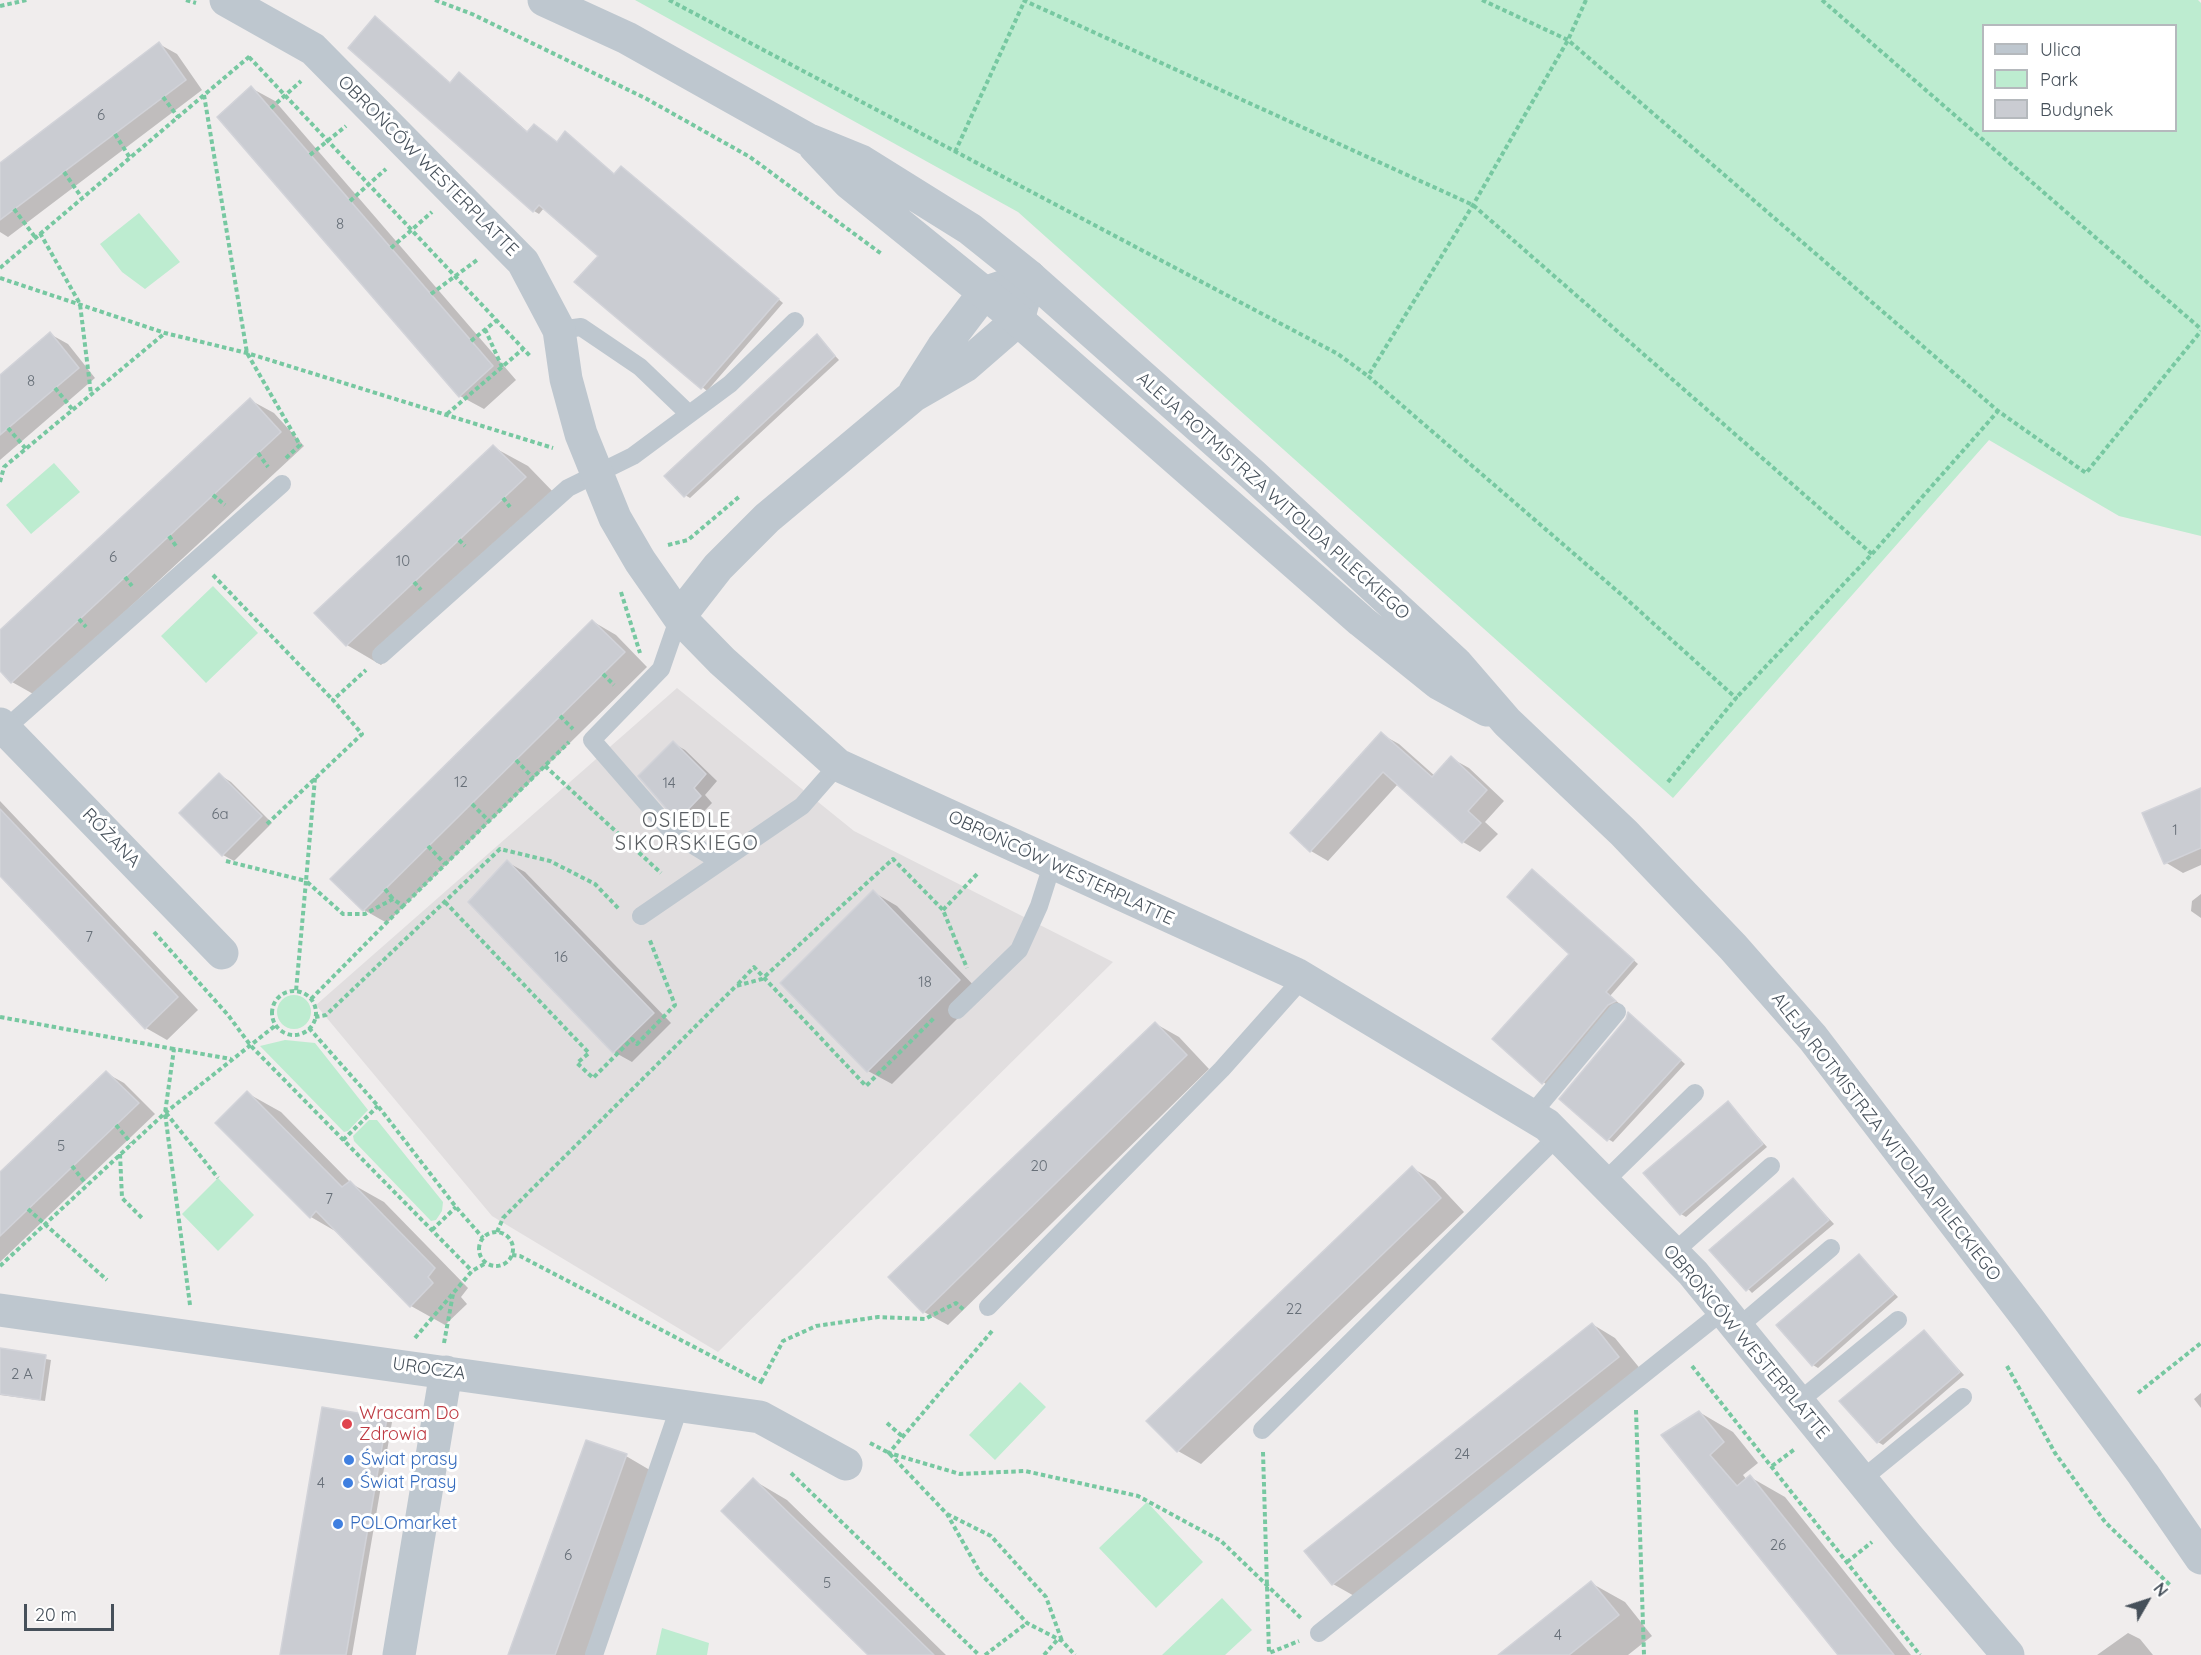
<!DOCTYPE html>
<meta charset="utf-8">
<style>
body{margin:0}
#map{position:relative;width:2201px;height:1655px;overflow:hidden;background:#f0eded;font-family:Quicksand,sans-serif}
canvas{display:block}
.legend{position:absolute;left:1982px;top:24px;width:195px;height:108px;box-sizing:border-box;background:#fff;border:2px solid #b5b9bd;margin:0;padding:8px 10px;list-style:none;font-size:18px;color:#46505a}
.legend li{display:flex;align-items:center;gap:12px;height:30px}
.legend b{width:30px;border:2px solid #b5b9bd}
.north{position:absolute;left:2117px;top:1571px;width:60px;height:60px;-webkit-text-stroke:4px #fff;paint-order:stroke;rotate:51deg;font-size:16px;font-weight:700;line-height:24px;text-align:center;color:#46505a}
.north::after{content:'';display:block;margin:auto;width:21px;height:27px;background:#46505a;clip-path:polygon(50% 0,100% 100%,50% 72%,0 100%)}
.scale{position:absolute;left:24px;top:1604px;width:90px;height:27px;box-sizing:border-box;border:3px solid #46505a;border-top:0;padding-left:8px;font-size:18px;line-height:21px;white-space:nowrap;color:#46505a;-webkit-text-stroke:4px #fff;paint-order:stroke}
</style>
<div id="map">
<canvas width="2201" height="1655"></canvas>
<ul class="legend">
<li><b style="height:8px;background:#bec7cf"></b>Ulica</li>
<li><b style="height:16px;background:#bdecd0"></b>Park</li>
<li><b style="height:16px;background:#caccd2"></b>Budynek</li>
</ul>
<div class="north">N</div>
<div class="scale">20 m</div>
</div>
<script>
const c = document.querySelector('canvas').getContext('2d');
c.lineJoin = 'round';
function fill(path, color) { c.fillStyle = color; c.fill(path, 'evenodd'); }
const toPath = rows => new Path2D(rows.map(r => 'M' + r).join(''));
function stroke(path, color, width, dash) { c.strokeStyle = color; c.lineWidth = width; c.lineCap = dash ? 'butt' : 'round'; c.setLineDash(dash || []); c.stroke(path); }
function drawText(font, color, halo, rows, align = 'center') {
  c.font = font + ' Quicksand,sans-serif'; c.lineWidth = 6; c.setLineDash([]); c.textBaseline = 'middle'; c.strokeStyle = halo; c.fillStyle = color; for (const [text, x, y, turn = 0] of rows) {
    c.save(); c.translate(x, y); c.rotate((+turn || 0) * Math.PI / 180); c.textAlign = isNaN(turn) ? turn : align; if (halo) c.strokeText(text, 0, 0); c.fillText(text, 0, 0); c.restore();
  }
}
const education = toPath([
 [677,688,854,831,1113,962,718,1352,492,1216,316,1005]
]);
const green = toPath([
 [635,0,2198,0,2201,3,2201,536,2119,516,1989,440,1673,798,1018,212],
 [1984,26,2176,26,2176,130,1984,130],
 [139,213,180,262,145,289,122,272,100,244],
 [54,463,80,492,31,534,6,505],
 [213,586,258,633,206,683,161,636],
 '277 1012a17 17 0 1 1 34 0a17 17 0 1 1-34 0Z',
 [285,1040,315,1043,368,1110,348,1131,344,1132,260,1046],
 [369,1120,377,1120,443,1202,442,1211,436,1220,431,1221,354,1141,353,1136],
 [218,1178,254,1215,218,1251,182,1214],
 [1020,1382,1046,1407,995,1460,969,1435],
 [1147,1502,1203,1562,1156,1608,1099,1548],
 [1222,1598,1252,1630,1225,1655,1162,1655],
 [662,1628,709,1643,707,1655,656,1655]
]);
const shadow = toPath([
 [376,18,451,84,460,74,465,77,529,133,558,143,615,175,621,168,627,171,783,303,707,391,577,282,600,256,544,208,539,214,534,211],
 [159,44,177,54,202,90,8,237,0,232,0,165],
 [251,88,275,101,516,380,484,409,460,396],
 [50,334,68,344,95,378,0,460,0,376],
 [817,336,839,360,690,498,685,495],
 [250,400,274,413,304,446,35,695,12,682,0,669,0,632],
 [493,447,528,466,559,498,381,665,347,645],
 [592,621,616,635,647,667,387,923,364,910],
 [1381,734,1399,744,1435,776,1451,758,1469,768,1504,801,1485,822,1498,834,1480,852,1463,842,1398,784,1328,861,1311,851],
 [673,743,685,750,717,781,705,795,712,803,690,826,678,819],
 [220,775,231,782,272,823,234,861,223,855],
 [0,801,198,1010,167,1040,146,1028,0,874],
 [2201,803,2201,865,2183,873,2165,862],
 [507,862,525,872,671,1023,632,1062,614,1052],
 [1538,874,1638,964,1610,996,1620,1004,1548,1086,1495,1039,1571,953],
 [873,892,897,906,982,994,892,1084,868,1071],
 [2201,894,2201,918,2191,911,2192,901],
 [1629,1014,1685,1064,1613,1142,1608,1139],
 [1156,1024,1179,1037,1209,1069,948,1325,924,1312],
 [106,1073,124,1083,155,1114,0,1262,0,1174],
 [247,1093,281,1112,352,1184,384,1202,468,1288,461,1297,467,1304,445,1325,411,1306,342,1235,311,1217,217,1123],
 [1728,1103,1767,1147,1686,1217,1681,1214],
 [1412,1168,1435,1181,1464,1212,1201,1464,1178,1451],
 [1793,1180,1834,1224,1752,1293,1711,1250],
 [1859,1256,1898,1297,1818,1368,1813,1365],
 [1592,1324,1615,1338,1642,1371,1356,1597,1333,1584],
 [1924,1332,1964,1375,1883,1445,1878,1442],
 [0,1350,51,1360,45,1401,0,1395],
 [2201,1393,2201,1408,2194,1399],
 [1699,1412,1733,1432,1758,1463,1743,1475,1747,1480,1750,1477,1785,1497,1911,1655,1840,1655,1663,1435],
 [386,1419,392,1422,352,1655,282,1655],
 [626,1456,660,1476,596,1655,510,1655],
 [753,1480,787,1500,946,1655,871,1655],
 [1591,1583,1625,1602,1652,1636,1628,1655,1500,1655],
 [2128,1633,2140,1639,2153,1655,2097,1655]
]);
const building = toPath([
 [375,16,450,83,459,72,527,132,534,124,557,142,565,131,614,174,621,166,779,299,701,389,574,282,598,256,539,205,533,212,348,48,375,16],
 [159,42,186,80,0,220,0,163,159,42],
 [251,86,493,366,459,397,217,117,251,86],
 [50,332,79,368,0,435,0,375,50,332],
 [817,334,835,356,684,497,664,476,817,334],
 [250,398,281,432,11,683,0,671,0,630,250,398],
 [493,445,526,477,346,646,314,613,493,445],
 [592,620,625,652,363,911,330,879,592,620],
 [1381,732,1432,777,1451,756,1487,790,1468,811,1481,823,1462,843,1383,772,1310,852,1290,833,1381,732],
 [673,741,706,774,694,788,701,796,677,821,638,776,673,741],
 [219,773,262,816,222,856,179,813,219,773],
 [2201,788,2201,848,2164,864,2142,813,2201,788],
 [0,809,178,997,145,1029,0,876,0,809],
 [507,860,654,1013,613,1053,468,902,507,860],
 [1532,869,1634,960,1606,992,1616,1001,1608,1005,1542,1084,1492,1039,1569,954,1507,897,1532,869],
 [873,890,960,980,867,1072,780,983,873,890],
 [1628,1012,1681,1060,1607,1141,1559,1099,1626,1019,1628,1012],
 [1155,1022,1187,1055,923,1313,888,1277,1155,1022],
 [106,1071,139,1103,0,1236,0,1172,106,1071],
 [247,1091,342,1187,350,1181,435,1268,428,1277,433,1283,410,1307,316,1211,310,1218,215,1123,247,1091],
 [1728,1101,1763,1144,1680,1215,1643,1173,1728,1101],
 [1412,1166,1441,1198,1177,1452,1146,1421,1412,1166],
 [1793,1178,1829,1220,1746,1291,1709,1250,1793,1178],
 [1859,1254,1894,1294,1812,1366,1776,1325,1859,1254],
 [1592,1323,1619,1357,1332,1585,1304,1551,1592,1323],
 [1924,1330,1960,1372,1877,1443,1839,1401,1924,1330],
 [0,1348,46,1355,40,1400,0,1394,0,1348],
 [322,1407,387,1418,346,1655,280,1655,322,1407],
 [1699,1411,1724,1442,1710,1455,1737,1486,1750,1475,1894,1655,1838,1655,1661,1435,1699,1411],
 [586,1440,627,1454,555,1655,508,1655,586,1440],
 [753,1478,934,1655,868,1655,721,1511,753,1478],
 [1591,1581,1619,1615,1569,1655,1498,1655,1591,1581]
]);
const path = toPath([
 [186,0,196,3],
 [435,0,472,14,645,98,750,157,883,255],
 [669,0,1338,354,1368,376],
 [1023,0,1473,205,1872,554,1736,698],
 [1482,0,1568,40,1998,411,2086,473,2201,331],
 [1586,0,1568,40,1473,205,1368,376,1623,596,1736,698,1667,783],
 [1822,0,2201,329],
 [0,6,27,0],
 [249,57,530,356],
 [204,95,247,353,300,445,285,459],
 [163,97,178,117],
 [271,108,301,81],
 [115,134,130,158],
 [955,152,1025,0],
 [310,155,346,126],
 [64,172,82,198],
 [350,201,386,169],
 [14,209,35,237],
 [40,233,80,304,91,394],
 [391,248,432,212],
 [0,268,250,56],
 [0,278,165,333,247,353,553,448],
 [431,294,477,260],
 [485,329,502,367],
 [471,341,497,320],
 [55,388,73,410],
 [447,414,523,349],
 [8,428,26,449],
 [258,453,268,467],
 [0,482,4,467,165,333],
 [213,495,225,505],
 [503,498,510,507],
 [169,536,176,546],
 [459,540,465,546],
 [668,545,688,540,740,496],
 [1872,554,1998,411],
 [213,575,333,700],
 [125,577,132,586],
 [414,582,421,590],
 [621,592,640,653],
 [79,619,86,627],
 [603,674,614,685],
 [560,716,573,729],
 [516,760,533,778],
 [545,766,661,873],
 [315,778,306,881,343,914,365,914,393,899,403,906,569,742],
 [472,804,489,821],
 [267,824,362,734,333,700,366,670],
 [428,846,445,864],
 [226,861,306,881,296,991],
 [385,889,393,899],
 [445,902,589,1053,577,1063,593,1078,632,1039,637,1044,675,1005,649,938],
 [943,910,977,874],
 [154,932,228,1015,251,1046,472,1271],
 [738,984,754,967,866,1086,935,1017],
 '272 1013a22 22 0 1 1 44 0a22 22 0 1 1-44 0Z',
 [311,999,403,906],
 [0,1017,174,1049],
 [315,1017,326,1015,500,849,550,861,595,884,619,909],
 [309,1028,378,1106,456,1207,483,1238],
 [166,1113,218,1178],
 [116,1125,131,1143],
 [343,1140,378,1106],
 [120,1154,122,1198,143,1219],
 [72,1166,86,1184],
 [28,1209,107,1280],
 [432,1230,456,1207],
 '479 1249a17 17 0 1 1 34 0a17 17 0 1 1-34 0Z',
 [497,1232,503,1218,736,986,762,979,893,859,943,910,967,968],
 [512,1255,520,1256,765,1384],
 [0,1266,165,1113,276,1025],
 [190,1305,165,1113,174,1049,231,1059],
 [992,1331,889,1453,960,1474,1025,1471,1138,1496,1221,1541,1302,1619],
 [415,1338,472,1271,486,1263],
 [444,1343,453,1294],
 [1692,1366,1920,1655],
 [2007,1366,2055,1453,2105,1522,2170,1585],
 [761,1382,783,1341,816,1326,878,1317,925,1319,956,1303,964,1310],
 [2138,1393,2201,1343],
 [1636,1410,1644,1655],
 [887,1423,903,1437],
 [870,1443,889,1453,947,1514,981,1574,1027,1623,1062,1641,1075,1655],
 [1263,1452,1269,1653,1299,1641],
 [1772,1466,1795,1449],
 [791,1473,979,1655],
 [947,1514,991,1536,1046,1597,1062,1641],
 [1847,1562,1872,1542],
 [985,1655,1027,1623],
 [1044,1655,1058,1639]
]);
const service = toPath([
 [559,330,581,327,640,367,689,414],
 [679,617,661,669,592,740,672,832,719,861],
 [381,655,568,488,633,456,730,384,795,321],
 [5,729,282,484],
 [641,916,802,806,838,765],
 [957,1010,1019,950,1039,906,1052,865],
 [1531,1115,1617,1012],
 [1604,1182,1695,1093],
 [1673,1253,1771,1166],
 [988,1307,1222,1069,1303,978],
 [1737,1328,1831,1248],
 [1798,1402,1898,1320],
 [1262,1430,1558,1136],
 [1861,1480,1963,1397],
 [1319,1633,1723,1311],
 [594,1655,680,1405]
]);
const minor = toPath([
 [226,0,313,49,523,262,559,330,566,379,581,434,615,518,640,561,679,617,722,661,838,765,1296,974,1547,1125,1693,1273,1907,1536,2008,1655],
 [915,391,943,347,984,293,1011,284],
 [679,617,718,567,767,518,913,396,965,366,1018,320,1030,277],
 [0,724,222,953],
 [0,1310,760,1417,846,1464],
 [399,1655,446,1372]
]);
const tertiary = toPath([
 [544,0,627,38,807,139,861,161,970,229,1030,277,1252,474,1456,663,1507,722,1624,833,1733,947,1813,1038,2029,1320,2143,1474,2201,1558],
 [815,147,849,183,1018,320,1361,621,1438,683,1487,710]
]);
const markers = [
 [347,1424,6,"#e0444e"],
 [349,1460,6,"#3f7fe0"],
 [348,1483,6,"#3f7fe0"],
 [338,1524,6,"#3f7fe0"]
];
const numberNames = [
 ["6",101,115],
 ["8",340,224],
 ["8",31,381],
 ["6",113,557],
 ["10",403,561],
 ["12",461,782],
 ["14",669,783],
 ["6a",220,814],
 ["1",2175,830],
 ["7",89,937],
 ["16",561,957],
 ["18",925,982],
 ["5",61,1146],
 ["20",1039,1166],
 ["7",329,1199],
 ["22",1294,1309],
 ["2 A",22,1374],
 ["24",1462,1454],
 ["4",321,1483],
 ["26",1778,1545],
 ["6",568,1555],
 ["5",827,1583],
 ["4",1558,1635]
];
const streetNames = [
 ["OBROŃCÓW WESTERPLATTE",428,166,45],
 ["ALEJA ROTMISTRZA WITOLDA PILECKIEGO",1273,496,42],
 ["RÓŻANA",111,838,46],
 ["OBROŃCÓW WESTERPLATTE",1061,868,25],
 ["ALEJA ROTMISTRZA WITOLDA PILECKIEGO",1886,1137,52],
 ["OBROŃCÓW WESTERPLATTE",1746,1342,50],
 ["UROCZA",429,1369,8]
];
const healthNames = [
 ["Wracam Do",359,1414],
 ["Zdrowia",359,1435]
];
const shopNames = [
 ["Świat prasy",361,1460],
 ["Świat Prasy",360,1483],
 ["POLOmarket",350,1524]
];
const neighbourhoodNames = [
 ["OSIEDLE",687,821],
 ["SIKORSKIEGO",687,844]
];
fill(education, '#e1dedf');
fill(green, '#bdecd0');
fill(shadow, '#0003');
fill(building, '#caccd2');
stroke(building, '#d2d3d9', 1.5);
stroke(path, '#77c8a1', 4, [4.5, 3]);
stroke(service, '#bec7cf', 18);
stroke(minor, '#bec7cf', 33);
stroke(tertiary, '#bec7cf', 33);
for (const [x, y, r, color] of markers) { const dot = new Path2D(); dot.arc(x, y, r, 0, 2 * Math.PI); c.fillStyle = color; c.fill(dot); stroke(dot, '#fff', 2); }
drawText('15px', '#676f78', null, numberNames);
drawText('18px', '#46505a', '#fff', streetNames);
drawText('18px', '#be3a42', '#fff', healthNames, 'left');
drawText('18px', '#366cbe', '#fff', shopNames, 'left');
c.letterSpacing = '1.5px';
drawText('20px', '#5a5e62', '#fff', neighbourhoodNames);
c.letterSpacing = '0px';
</script>
